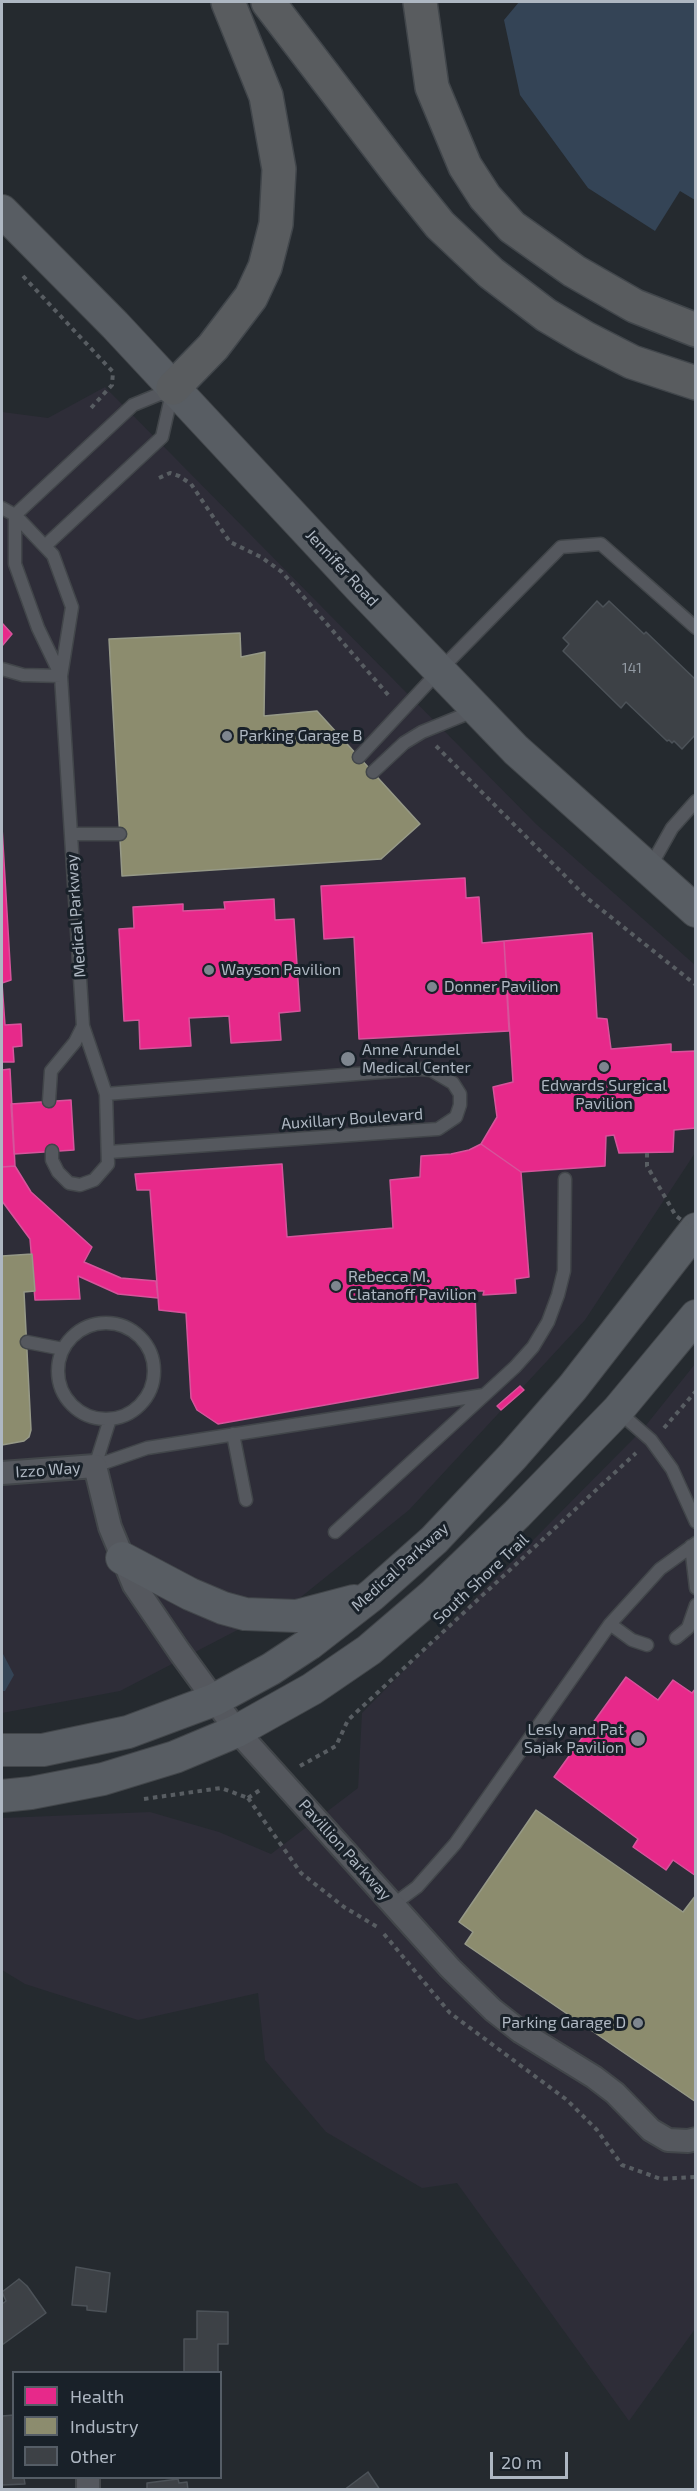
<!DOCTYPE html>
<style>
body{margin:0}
#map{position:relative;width:697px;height:2491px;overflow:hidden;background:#252a2f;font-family:"Exo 2",sans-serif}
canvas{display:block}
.frame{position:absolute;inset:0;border:3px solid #aeb7c2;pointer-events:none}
.legend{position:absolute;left:12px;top:2371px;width:210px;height:108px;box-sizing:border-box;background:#192129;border:2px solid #555d66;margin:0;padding:8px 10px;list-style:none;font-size:18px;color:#aeb7c2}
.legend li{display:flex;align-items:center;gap:12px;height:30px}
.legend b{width:30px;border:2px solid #555d66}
.scale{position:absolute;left:490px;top:2452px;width:78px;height:27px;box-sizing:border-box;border:3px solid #aeb7c2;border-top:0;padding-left:8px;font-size:18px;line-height:21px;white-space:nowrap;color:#aeb7c2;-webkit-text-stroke:4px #192129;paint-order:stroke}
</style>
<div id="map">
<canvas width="697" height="2491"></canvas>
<div class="frame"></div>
<ul class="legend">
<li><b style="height:16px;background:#e7298a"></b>Health</li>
<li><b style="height:16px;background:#8c8c6e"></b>Industry</li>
<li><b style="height:16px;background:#3d4146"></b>Other</li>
</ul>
<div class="scale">20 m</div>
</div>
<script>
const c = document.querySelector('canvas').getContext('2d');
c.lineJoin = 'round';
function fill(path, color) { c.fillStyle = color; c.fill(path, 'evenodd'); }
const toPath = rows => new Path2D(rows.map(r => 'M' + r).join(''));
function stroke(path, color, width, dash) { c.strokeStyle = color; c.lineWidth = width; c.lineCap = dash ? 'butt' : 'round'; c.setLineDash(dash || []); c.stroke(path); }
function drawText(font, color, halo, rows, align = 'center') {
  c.font = font + ' "Exo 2",sans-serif'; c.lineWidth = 6; c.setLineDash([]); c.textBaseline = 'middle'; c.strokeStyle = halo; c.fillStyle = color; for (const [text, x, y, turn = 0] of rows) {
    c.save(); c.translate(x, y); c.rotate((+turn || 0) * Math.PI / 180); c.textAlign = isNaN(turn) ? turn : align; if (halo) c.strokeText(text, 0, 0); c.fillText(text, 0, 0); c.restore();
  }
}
const medical = toPath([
 [105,387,536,824,695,965,695,1153,585,1320,409,1510,301,1597,120,1691,2,1713,2,412,48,418],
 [695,1364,695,2329,629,2421,457,2183,422,2188,326,2132,265,2060,258,1993,138,2020,25,1984,2,1970,2,1818,150,1812,219,1832,271,1854,358,1788,362,1713,643,1429]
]);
const water = toPath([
 [519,2,695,2,695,200,680,191,655,231,588,188,520,95,504,20],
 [2,1652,14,1675,5,1691,2,1691]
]);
const health = toPath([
 [2,623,12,634,2,646,2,623],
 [2,827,11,980,2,983,5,1025,21,1024,22,1046,13,1047,14,1062,2,1062,2,1070,10,1069,15,1166,2,1167,2,827],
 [465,878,466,898,479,897,482,943,504,941,509,1031,359,1039,354,937,324,939,321,886,465,878],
 [274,899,275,920,294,919,300,1011,279,1013,281,1040,231,1043,229,1016,189,1018,191,1046,140,1049,139,1020,124,1021,119,929,134,928,133,907,183,904,183,911,225,909,224,902,274,899],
 [592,933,597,1018,607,1019,611,1049,671,1044,671,1052,696,1051,696,1128,674,1130,673,1152,619,1153,614,1135,606,1136,605,1166,521,1172,481,1144,497,1117,493,1087,513,1082,504,941,592,933],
 [71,1100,74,1150,14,1154,11,1104,71,1100],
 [481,1144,521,1172,529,1277,515,1279,516,1293,483,1295,484,1291,475,1291,478,1378,218,1424,197,1410,191,1398,186,1313,159,1310,150,1190,137,1190,135,1174,282,1164,287,1237,393,1228,390,1180,420,1177,421,1156,451,1154,469,1150,481,1144],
 [15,1166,31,1192,92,1247,84,1262,121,1278,156,1281,158,1298,118,1294,78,1276,80,1299,35,1300,30,1239,2,1201,2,1167,15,1166],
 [520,1386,524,1390,501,1410,497,1406,520,1386],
 [626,1677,658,1700,673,1680,692,1693,696,1688,696,1876,673,1860,666,1870,633,1847,638,1839,554,1777,626,1677]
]);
const industry = toPath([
 [240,633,241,657,265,652,264,716,317,711,420,824,381,859,122,876,109,639,240,633],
 [32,1254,35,1291,24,1292,31,1430,29,1437,24,1441,2,1445,2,1256,32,1254],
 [536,1810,683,1912,696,1895,696,2102,465,1944,473,1932,459,1922,536,1810]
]);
const building = toPath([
 [597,601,603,607,609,601,644,634,646,632,696,680,696,734,682,749,674,741,672,743,669,740,667,741,626,702,621,708,563,651,569,644,563,638,597,601],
 [76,2267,110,2273,106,2312,87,2310,87,2306,72,2305,76,2267],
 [19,2279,27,2286,46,2313,2,2345,2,2304,6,2301,2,2292,19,2279],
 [197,2311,228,2312,228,2344,218,2344,218,2372,184,2372,184,2339,197,2339,197,2311],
 [14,2415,14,2478,24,2478,25,2484,2,2485,2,2416,14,2415],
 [368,2472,380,2490,344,2490,368,2472],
 [178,2479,179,2483,187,2482,188,2490,147,2490,147,2483,178,2479]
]);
const path = toPath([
 [23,276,113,372,112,385,91,408],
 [159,478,170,473,179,476,191,484,230,542,261,557,282,572,390,697],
 [436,746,587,898,696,985],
 [664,1428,696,1391],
 [300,1766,336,1746,348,1720,636,1453],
 [248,1798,260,1790],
 [248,1798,301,1873,344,1907,379,1928],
 [144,1799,221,1788,248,1798],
 [384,1934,450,2013,567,2100,597,2130,622,2165,661,2179,696,2177]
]);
const lane = toPath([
 [2,508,15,515,53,555,72,607,61,676,83,1026,106,1094,108,1164,94,1180,80,1185,69,1183,58,1172,52,1160,52,1151],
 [45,546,162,437,172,393],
 [2,669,23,675,61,676],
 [61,676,38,628,15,564,15,515,133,405,172,389],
 [359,757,439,671,561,547,601,544,696,628],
 [373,772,404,743,422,732,476,710],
 [71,834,120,834],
 [649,869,672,828,696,801],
 [106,1094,419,1069,431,1070,453,1083,460,1094,460,1105,456,1117,438,1129,109,1152],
 [49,1101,51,1071,75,1042,83,1026],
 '58 1371a48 48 0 1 1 96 0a48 48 0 1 1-96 0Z',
 [27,1342,63,1349],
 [619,1412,651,1440,672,1469,696,1522],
 [233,1434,246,1500],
 [95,1466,147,1448,484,1395],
 [95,1466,110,1419],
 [335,1532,515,1367,533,1347,548,1322,558,1295,564,1271,565,1179],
 [691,1546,696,1588],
 [610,1624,632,1640,647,1645],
 [676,1638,688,1628,696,1605],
 [394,1904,417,1887,455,1844,610,1624,660,1569,696,1543]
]);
const street = toPath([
 [2,1473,95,1466,110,1527,134,1585,179,1651,237,1731,450,1968,493,2010,521,2032,594,2077,615,2093,651,2130,668,2140,688,2141,696,2139],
 [88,2490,88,2478]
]);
const secondary = toPath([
 [2,211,115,325,361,589,516,750,696,911],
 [122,1558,190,1594,223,1608,245,1614,297,1616,354,1601],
 [2,1750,43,1750,128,1732,214,1700,271,1669,309,1644,372,1595,434,1540,513,1456,573,1387,696,1229],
 [2,1796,31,1793,103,1779,175,1757,237,1731,312,1689,369,1650,432,1596,517,1514,618,1410,696,1316]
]);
const highway = toPath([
 [268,2,407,184,440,225,491,273,546,315,585,338,632,362,696,383],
 [420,2,432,87,465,166,485,197,512,227,574,271,635,306,696,330],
 [173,388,213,347,251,297,265,267,276,224,279,169,266,96,228,2]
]);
const pathBridge = toPath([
 [647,1153,647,1166,676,1216,696,1230]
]);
const markers = [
 [227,736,6,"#7e868f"],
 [209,970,6,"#7e868f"],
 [432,987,6,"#7e868f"],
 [348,1059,8,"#7e868f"],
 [604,1067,6,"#7e868f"],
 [336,1286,6,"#7e868f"],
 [638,1739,8,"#7e868f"],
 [638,2023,6,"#7e868f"]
];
const numberNames = [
 ["141",632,668]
];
const streetNames = [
 ["Jennifer Road",342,568,47],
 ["Medical Parkway",76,916,-94],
 ["Auxillary Boulevard",352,1119,-4],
 ["Izzo Way",48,1470,-4],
 ["Medical Parkway",400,1567,-42],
 ["South Shore Trail",481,1579,-43],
 ["Pavillion Parkway",345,1850,48]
];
const poiNames = [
 ["Parking Garage B",239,736],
 ["Wayson Pavilion",221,970],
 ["Donner Pavilion",444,987],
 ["Anne Arundel",362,1050],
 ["Medical Center",362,1068],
 ["Edwards Surgical",604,1086,"center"],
 ["Pavilion",604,1104,"center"],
 ["Rebecca M.",348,1277],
 ["Clatanoff Pavilion",348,1295],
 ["Lesly and Pat",624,1730,"right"],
 ["Sajak Pavilion",624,1748,"right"],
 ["Parking Garage D",626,2023,"right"]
];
fill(medical, '#2e2d38');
fill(water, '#344456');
fill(health, '#e7298a');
stroke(health, '#d6549b', 1.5);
fill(industry, '#8c8c6e');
stroke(industry, '#969987', 1.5);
fill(building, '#3d4146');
stroke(building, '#4c5258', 1.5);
stroke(lane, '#42464a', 15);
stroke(street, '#42464a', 26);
stroke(secondary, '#42464a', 34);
stroke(highway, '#41464b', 36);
stroke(path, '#585d62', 4, [4.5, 4.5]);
stroke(lane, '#55585e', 12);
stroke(street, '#55585e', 22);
stroke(secondary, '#585d63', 32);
stroke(highway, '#595c5f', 33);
stroke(pathBridge, '#585d62', 4, [4.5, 4.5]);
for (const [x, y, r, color] of markers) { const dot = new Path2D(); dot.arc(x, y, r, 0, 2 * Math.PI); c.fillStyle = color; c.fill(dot); stroke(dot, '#192129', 2); }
drawText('14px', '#929aa3', null, numberNames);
drawText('16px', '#aeb7c2', '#192129', streetNames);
drawText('16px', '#aeb7c2', '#192129', poiNames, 'left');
</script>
